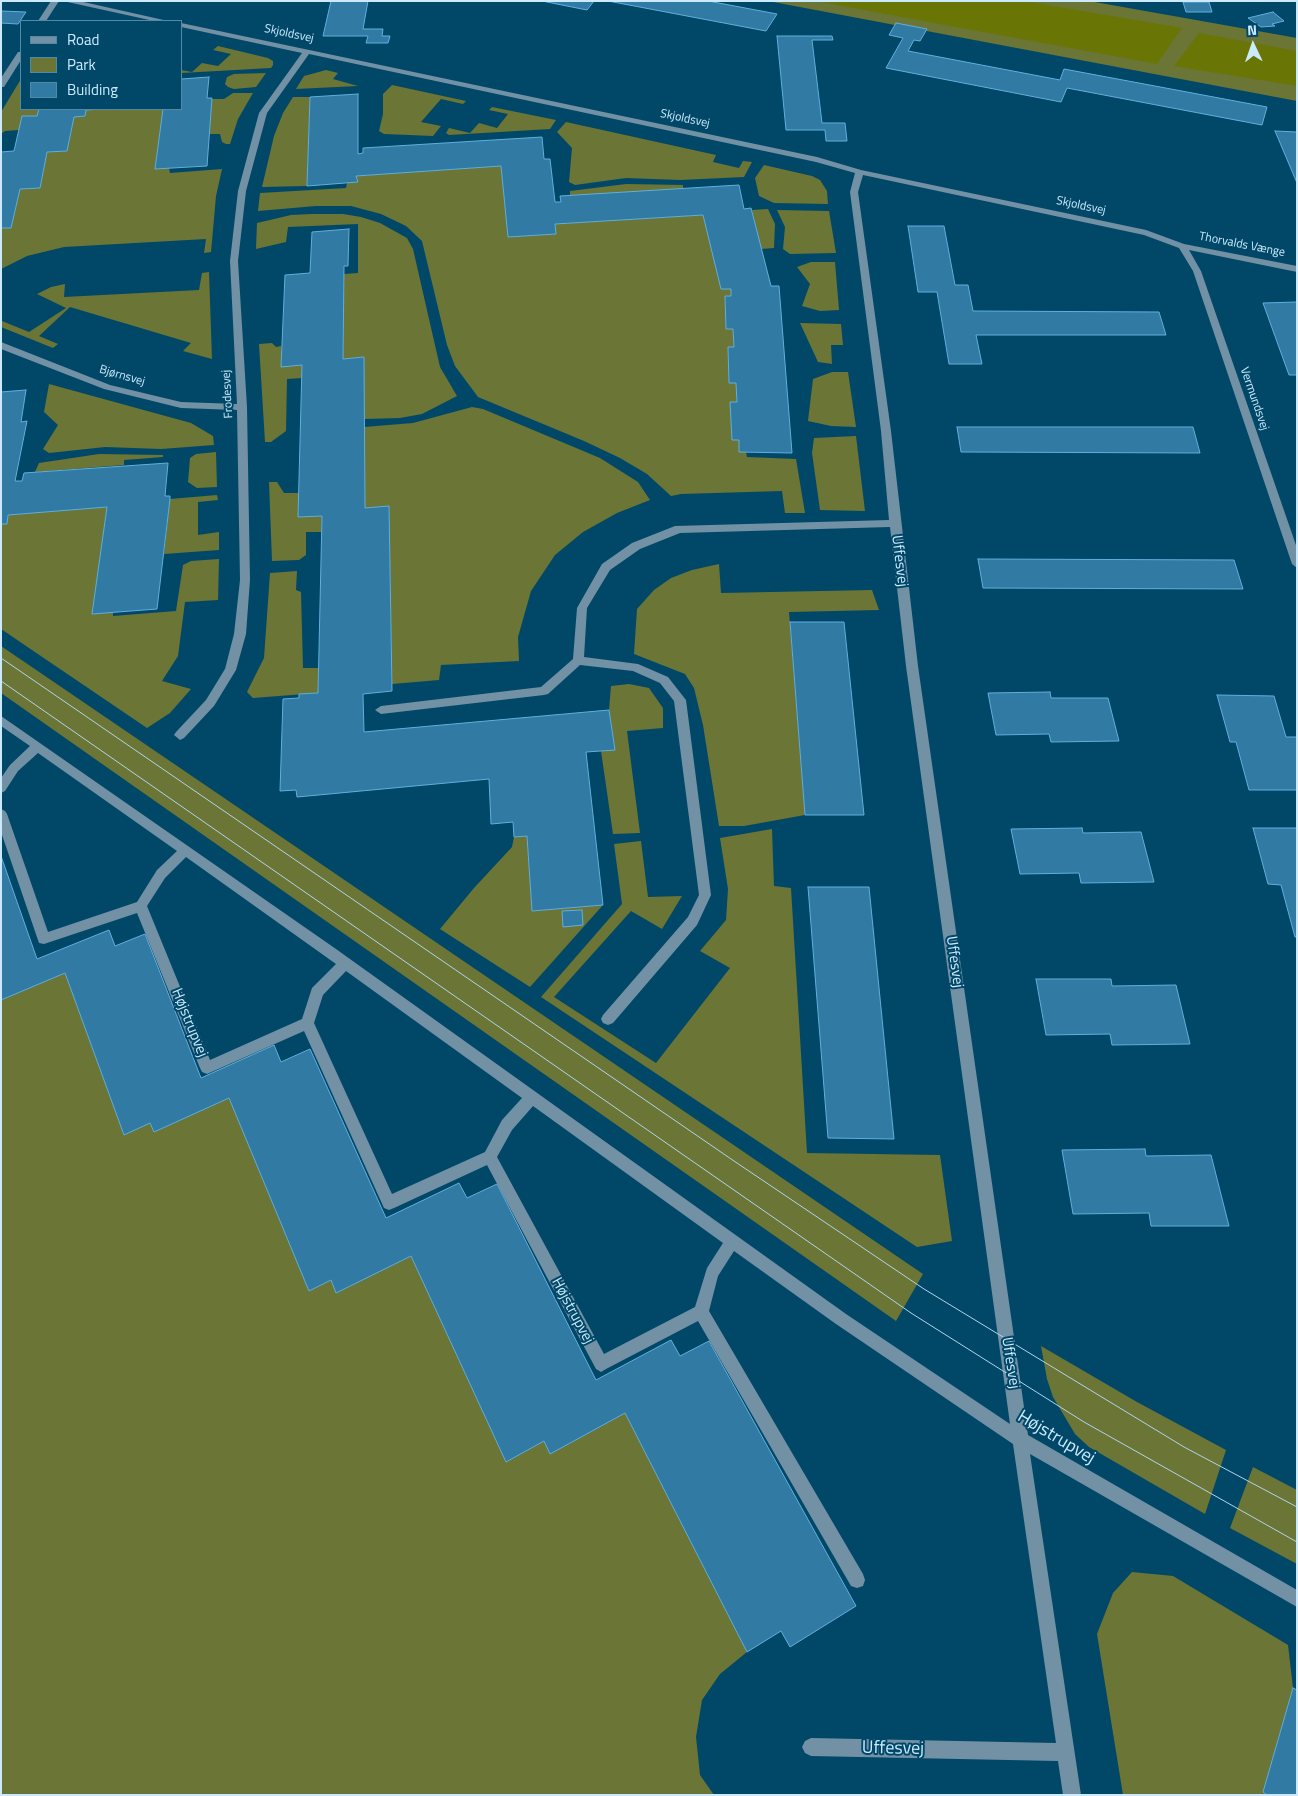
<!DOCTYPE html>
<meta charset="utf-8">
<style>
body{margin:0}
#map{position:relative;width:1298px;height:1796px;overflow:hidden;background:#014868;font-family:"Titillium Web",sans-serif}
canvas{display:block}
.frame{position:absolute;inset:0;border:2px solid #cceafd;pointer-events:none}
.legend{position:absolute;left:20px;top:20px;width:162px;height:90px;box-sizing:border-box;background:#014868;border:1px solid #5289a4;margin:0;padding:6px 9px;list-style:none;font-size:15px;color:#cceafd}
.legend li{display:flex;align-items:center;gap:10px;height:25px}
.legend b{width:25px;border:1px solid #5289a4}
.north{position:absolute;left:1228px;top:20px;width:50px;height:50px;-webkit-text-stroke:4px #014868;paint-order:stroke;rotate:357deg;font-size:14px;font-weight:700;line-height:20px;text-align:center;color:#cceafd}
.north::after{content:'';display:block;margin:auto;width:18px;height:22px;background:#cceafd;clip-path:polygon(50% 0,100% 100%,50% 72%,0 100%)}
</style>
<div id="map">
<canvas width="1298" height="1796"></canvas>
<div class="frame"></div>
<ul class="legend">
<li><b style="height:6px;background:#7291a5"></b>Road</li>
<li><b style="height:14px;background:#6b7535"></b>Park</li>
<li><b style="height:14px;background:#307aa4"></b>Building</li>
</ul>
<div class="north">N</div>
</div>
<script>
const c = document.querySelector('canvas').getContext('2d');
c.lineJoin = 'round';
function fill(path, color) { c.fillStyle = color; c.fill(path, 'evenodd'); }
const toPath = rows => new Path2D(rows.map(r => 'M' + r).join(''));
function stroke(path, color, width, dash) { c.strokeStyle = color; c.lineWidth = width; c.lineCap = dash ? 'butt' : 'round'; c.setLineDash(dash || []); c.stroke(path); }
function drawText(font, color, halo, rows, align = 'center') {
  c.font = font + ' "Titillium Web",sans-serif'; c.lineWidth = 4; c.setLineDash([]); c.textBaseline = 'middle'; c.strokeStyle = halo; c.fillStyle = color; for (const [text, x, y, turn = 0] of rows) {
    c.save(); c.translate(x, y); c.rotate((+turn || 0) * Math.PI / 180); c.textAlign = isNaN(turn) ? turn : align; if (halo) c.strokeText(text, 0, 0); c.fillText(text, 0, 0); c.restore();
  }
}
const green = toPath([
 [768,1,1089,1,1297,38,1297,101],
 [218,46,268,58,273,61,273,65,271,68,181,73,181,70,192,72,202,63,218,66,231,54,213,50],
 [326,70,338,73,333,79,358,86,296,89,304,76],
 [266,73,256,87,234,89,228,87,225,84,227,77,234,74],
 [21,79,21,109,39,109,37,116,22,116,19,130,5,131,1,134,1,112],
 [392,85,466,101,463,104,441,99,421,122,441,126,433,136,384,134,379,131,383,114,383,94],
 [233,93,253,93,238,119,230,144,226,144,222,142,220,134,209,134,212,99,224,99],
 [293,97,310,97,307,186,262,187,274,136,283,113],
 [492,107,556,120,550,129,449,135,446,133,449,128,470,133,479,123,497,128,508,114,489,110],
 [103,109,163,109,155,169,169,168,170,173,222,169,216,196,211,252,204,253,206,239,64,247,27,256,1,269,1,228,11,227,20,189,40,188,47,152,67,151,74,117,85,116,86,110],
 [566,122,716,155,713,162,739,168,743,161,752,162,744,177,680,180,626,178,575,185,569,182,572,148,557,132],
 [764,165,812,176,820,180,827,191,828,204,774,203,759,196,755,178],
 [501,166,508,237,556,234,555,224,703,215,721,289,731,289,731,296,725,297,726,329,733,329,734,347,728,348,729,382,736,383,737,402,730,402,732,439,739,440,739,452,746,452,747,457,796,459,805,513,785,513,782,491,681,494,671,496,647,474,620,458,584,441,478,397,455,366,447,345,422,241,406,226,381,214,351,206,316,206,258,211,260,193,346,188,347,183,358,182,356,176],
 [626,184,683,185,683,189,570,196,570,191],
 [768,209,775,224,774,248,761,249,752,210],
 [777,210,829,211,836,253,790,254,783,249,785,227],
 [311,214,343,214,361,217,380,223,407,238,413,249,440,367,457,396,422,414,400,418,364,419,364,357,343,359,344,274,358,273,358,224,288,227,286,242,256,249,257,223,291,215],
 [811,262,835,262,839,310,820,311,802,306,810,284,797,267],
 [209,272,212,359,183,351,191,343,70,307,39,336,58,344,53,348,1,327,2,321,29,332,66,308,37,294,51,287,65,284,64,297,199,290,202,273],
 [800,323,841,324,843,345,831,345,832,364,818,362],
 [272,343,276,347,281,346,281,366,302,365,302,378,287,379,286,431,271,442,265,442,259,344],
 [832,372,848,372,856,427,831,426,808,421,813,379],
 [49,384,191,423,213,436,214,445,161,449,105,447,49,453,43,449,58,425,44,412],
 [472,407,483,409,600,458,638,482,650,500,617,513,583,532,555,555,531,591,518,637,519,661,441,665,439,680,392,684,389,506,365,508,364,427,413,423],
 [856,436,865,511,820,510,812,453,814,438],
 [216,452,217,487,197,488,188,482,190,458,196,454],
 [99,454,163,455,163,457,124,460,124,465,35,472,39,463],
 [269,482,277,482,284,493,298,493,298,517,322,516,321,532,306,532,306,555,299,560,272,561],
 [217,495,218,500,198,502,198,535,219,532,219,550,164,554,170,499],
 [107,507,92,614,113,612,113,616,176,611,183,565,191,561,219,559,218,600,185,602,178,656,162,681,191,689,170,713,147,728,1,629,1,524,7,524,8,515],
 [719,564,721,593,872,590,879,610,789,612,805,815,744,826,719,826,703,725,694,688,685,674,634,654,637,609,654,590,671,578,692,570],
 [297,571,296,590,301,592,303,668,318,668,318,693,253,698,247,692,264,658,270,573],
 [1,646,923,1274,896,1321,1,693],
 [629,684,649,688,663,708,663,728,627,731,640,833,613,834,601,751,615,749,609,710,611,686],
 [772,829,774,886,791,888,807,1153,940,1155,952,1241,917,1247,541,997,622,904,614,844,641,841,648,897,682,896,662,929,631,911,554,997,656,1063,730,968,700,951,726,920,728,889,720,838],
 [527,836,532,911,603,905,530,987,440,929,474,888,512,847,514,837],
 [65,973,124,1135,150,1123,154,1132,229,1098,309,1291,331,1280,336,1293,411,1256,506,1462,544,1441,550,1454,625,1413,747,1652,720,1674,702,1700,696,1737,700,1775,714,1795,1,1795,1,1000],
 [1041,1346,1137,1402,1226,1450,1205,1514,1089,1447,1075,1434,1053,1397,1047,1379],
 [1253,1467,1297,1490,1297,1564,1230,1528],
 [1132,1572,1173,1576,1288,1645,1293,1688,1263,1792,1267,1795,1123,1795,1097,1634,1113,1593]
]);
const forest = toPath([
 [815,1,1024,1,1182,28,1157,64],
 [1199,33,1297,51,1297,86,1174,66]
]);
const building = toPath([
 [331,1,368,1,363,29,383,29,382,36,390,36,388,43,366,43,368,36,323,36,331,1],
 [542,1,594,1,587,10,542,1],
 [608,1,708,1,777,14,766,31,608,1],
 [1183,2,1209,2,1212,12,1186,12,1183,2],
 [1,11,26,12,18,24,1,23,1,11],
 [1273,12,1284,21,1272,24,1275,26,1261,27,1248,18,1273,12],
 [896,23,927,29,920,41,914,40,908,51,1060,80,1064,69,1267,107,1262,125,1067,88,1061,102,886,68,903,38,889,35,896,23],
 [777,36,832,36,833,40,812,40,822,123,845,123,847,141,826,141,825,130,786,130,777,36],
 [209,77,207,98,212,98,207,166,155,169,163,109,181,109,181,79,209,77],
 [358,94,358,154,363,153,363,148,542,137,544,159,550,159,555,202,561,202,560,196,739,185,744,209,751,208,771,286,779,286,792,453,739,452,739,440,732,440,730,402,737,402,736,383,729,383,728,347,734,347,733,329,726,329,725,296,731,296,731,289,721,289,703,215,555,224,556,234,508,237,501,166,356,176,358,182,307,186,310,97,358,94],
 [39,109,103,109,86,110,85,116,74,117,67,151,47,152,40,188,20,189,11,228,1,228,1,152,14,151,22,116,37,116,39,109],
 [1275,131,1297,132,1297,183,1275,131],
 [908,226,944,226,955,285,968,285,973,311,1159,312,1166,335,976,335,982,364,949,364,937,292,918,292,908,226],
 [349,229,348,266,344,266,343,359,364,357,365,508,389,506,392,691,363,694,364,732,609,710,615,750,586,752,603,905,532,911,527,836,514,837,513,822,491,824,489,779,297,797,296,790,280,791,283,699,299,698,299,694,318,693,322,516,298,517,302,365,281,367,285,275,310,273,312,232,349,229],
 [1297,302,1297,375,1289,375,1263,303,1297,302],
 [26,390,21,422,27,421,15,481,22,481,24,473,168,463,165,496,170,496,170,499,157,609,92,614,107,507,8,515,7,524,1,524,1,392,26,390],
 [957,427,1193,427,1200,453,961,452,957,427],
 [978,559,1234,560,1243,589,983,588,978,559],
 [790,622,844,622,864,815,805,815,790,622],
 [1050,692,1051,698,1108,698,1119,741,1051,742,1049,734,996,735,988,693,1050,692],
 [1217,695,1274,696,1286,737,1297,737,1297,790,1249,790,1236,742,1230,742,1217,695],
 [1082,828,1083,833,1141,832,1154,882,1081,883,1079,873,1020,874,1011,829,1082,828],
 [1253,828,1297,828,1297,937,1295,937,1281,885,1268,884,1253,828],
 [1,856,37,959,109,930,115,946,145,934,201,1078,274,1045,281,1062,310,1049,386,1218,459,1183,467,1198,497,1184,596,1380,671,1340,680,1356,709,1341,856,1606,790,1647,781,1631,747,1652,625,1413,550,1454,544,1441,506,1462,411,1256,336,1293,331,1280,309,1291,229,1098,154,1132,150,1123,124,1135,65,973,1,1000,1,856],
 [808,887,869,887,894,1139,828,1138,808,887],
 [582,910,583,925,563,927,562,911,582,910],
 [1036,979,1111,979,1112,986,1176,985,1190,1044,1112,1045,1110,1034,1046,1035,1036,979],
 [1145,1149,1146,1156,1211,1155,1229,1226,1151,1226,1149,1213,1073,1214,1062,1150,1145,1149],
 [1293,1688,1297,1690,1297,1795,1267,1795,1263,1792,1293,1688]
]);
const minor = toPath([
 [51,1,59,1,46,21,38,21,51,1],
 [63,1,79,1,168,21,154,21,63,1],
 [181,23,817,157,861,170,1146,230,1184,244,1297,266,1297,272,1189,250,1201,271,1297,548,1297,568,1292,564,1193,271,1179,248,1144,235,863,175,858,192,891,431,918,666,1028,1435,1297,1590,1297,1607,1030,1454,1081,1795,1063,1795,1058,1761,811,1756,805,1753,802,1747,805,1741,811,1738,1056,1743,1013,1444,836,1324,734,1251,718,1276,709,1311,863,1574,865,1580,863,1586,857,1588,851,1586,698,1321,606,1369,601,1372,596,1369,487,1165,394,1208,389,1210,384,1208,304,1031,207,1074,202,1072,200,1068,137,913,44,944,39,943,1,832,1,809,5,811,7,814,48,932,137,902,157,870,177,851,38,753,18,771,5,791,1,793,1,778,10,765,30,746,1,726,1,716,336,949,846,1314,1010,1424,906,666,890,527,680,533,640,549,610,570,587,608,584,657,638,664,668,677,686,700,711,895,697,925,613,1023,608,1025,603,1023,601,1019,603,1015,688,917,699,895,674,701,660,683,633,671,580,665,548,694,544,695,381,714,375,710,381,706,541,687,573,659,577,608,602,564,632,543,675,526,889,520,881,431,850,192,855,173,816,162,309,54,267,113,246,191,238,261,247,407,250,580,246,634,236,670,214,706,184,738,180,740,174,735,176,732,206,700,225,669,234,634,240,580,237,410,181,408,104,389,1,349,1,342,110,385,181,402,237,404,230,261,238,191,259,113,302,53,181,27,181,23],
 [186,857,336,964,312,988,302,1019,210,1060,147,906,165,878,186,857],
 [346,971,522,1098,502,1120,485,1152,392,1194,314,1023,323,995,346,971],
 [533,1106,723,1243,707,1268,695,1307,604,1354,497,1157,512,1130,533,1106],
 [18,52,21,52,21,60,4,87,1,87,1,78,18,52]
]);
const tram = toPath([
 [1,658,734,1161,924,1289,1184,1447,1297,1507],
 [1,681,911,1313,1084,1422,1297,1542]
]);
const farStreetnames = [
 ["Skjoldsvej",289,34,12],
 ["Skjoldsvej",685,119,12],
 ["Skjoldsvej",1081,206,12],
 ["Thorvalds Vænge",1242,245,11],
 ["Bjørnsvej",122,376,16],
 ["Frodesvej",228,394,-93],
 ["Vermundsvej",1254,399,71]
];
const streetNames = [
 ["Uffesvej",899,561,83],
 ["Uffesvej",954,962,82],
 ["Højstrupvej",189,1023,68],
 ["Højstrupvej",572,1311,62],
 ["Uffesvej",1010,1363,81]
];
const nearStreetnames = [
 ["Højstrupvej",1056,1438,31],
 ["Uffesvej",893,1749,1]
];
fill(green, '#6b7535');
fill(forest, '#697606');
fill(building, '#307aa4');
stroke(building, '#61afde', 1);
fill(minor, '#7291a5');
stroke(tram, '#b1d4e9', 1);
drawText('12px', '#cceafd', '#014868', farStreetnames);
drawText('15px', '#cceafd', '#014868', streetNames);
drawText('18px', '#cceafd', '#014868', nearStreetnames);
</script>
